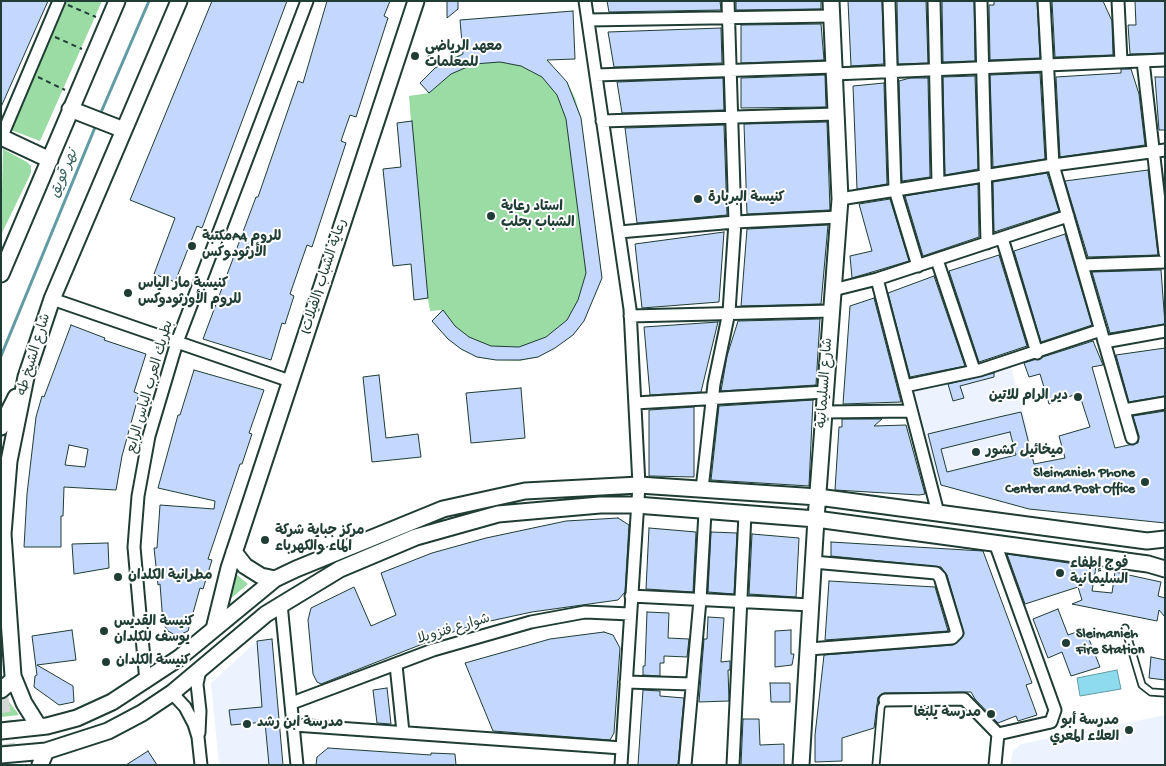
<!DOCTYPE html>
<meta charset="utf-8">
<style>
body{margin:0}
#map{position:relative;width:1166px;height:766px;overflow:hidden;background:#fff;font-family:"Gochi Hand",sans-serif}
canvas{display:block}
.frame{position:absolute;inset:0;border:2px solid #1f3d34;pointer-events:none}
</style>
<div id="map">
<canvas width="1166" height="766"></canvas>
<div class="frame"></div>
</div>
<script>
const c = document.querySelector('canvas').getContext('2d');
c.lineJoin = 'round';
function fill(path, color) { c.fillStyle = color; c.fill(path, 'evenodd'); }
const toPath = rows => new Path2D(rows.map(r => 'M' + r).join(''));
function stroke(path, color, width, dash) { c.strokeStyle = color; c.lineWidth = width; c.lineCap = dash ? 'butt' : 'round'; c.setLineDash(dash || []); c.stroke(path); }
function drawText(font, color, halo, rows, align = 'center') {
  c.font = font + ' "Gochi Hand","Playpen Sans Arabic",sans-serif'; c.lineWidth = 4; c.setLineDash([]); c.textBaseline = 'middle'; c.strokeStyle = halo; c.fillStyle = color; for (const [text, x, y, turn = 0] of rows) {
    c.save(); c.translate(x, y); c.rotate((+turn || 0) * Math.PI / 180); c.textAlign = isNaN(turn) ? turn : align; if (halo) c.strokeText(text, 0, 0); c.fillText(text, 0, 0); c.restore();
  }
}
const built = toPath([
 [1010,363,1030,438,1028,439,1034,464,953,485,939,485,914,389],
 [272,639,283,765,219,765,211,683,257,641],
 [1165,715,1165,765,1010,765,1013,751,1021,744]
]);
const green = toPath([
 [67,1,102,1,40,141,11,130],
 [498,48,567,82,575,98,581,118,602,278,584,321,573,335,555,348,538,357,520,361,496,360,477,357,461,349,448,339,432,321,442,310,430,311,428,299,414,300,411,264,393,266,383,169,401,167,397,123,411,121,409,96,429,93,420,83,435,68,456,56,476,50],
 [3,149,27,162,31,166,31,173,1,235],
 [236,574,248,584,229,600],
 [7,699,19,715,1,717,1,700]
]);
const water = toPath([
 [1117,670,1121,689,1080,696,1077,678,1117,670]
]);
const stream = toPath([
 [99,117,149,1],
 [1,356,96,125]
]);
const building = toPath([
 [1,1,48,1,1,107,1,1],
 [212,1,287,1,202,228,197,226,175,282,154,274,175,218,130,200,212,1],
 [327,1,390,1,384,16,388,18,356,117,350,115,341,141,346,143,312,247,307,245,290,294,294,296,285,324,282,323,271,360,203,339,256,197,258,197,298,81,303,83,327,1],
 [447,1,458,1,458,9,447,18,447,1],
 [607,1,720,1,721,10,609,12,607,1],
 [736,1,821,1,821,9,736,10,736,1],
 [848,1,882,1,884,64,851,66,848,1],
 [897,1,926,1,928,63,898,64,897,1],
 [942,1,974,1,975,61,943,62,942,1],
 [994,1,1037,1,1040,58,990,60,989,5,994,5,994,1],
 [1052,1,1103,1,1112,21,1113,55,1055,57,1052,1],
 [1135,1,1165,1,1165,53,1130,54,1128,25,1136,25,1135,1],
 [573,11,575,59,547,60,567,82,581,118,602,278,584,321,573,335,555,348,538,357,520,360,496,360,477,357,461,349,448,339,432,321,443,310,455,326,469,337,491,346,519,347,546,337,567,320,578,300,586,273,566,119,557,95,542,77,521,66,500,62,474,64,451,74,429,93,420,83,435,68,463,54,460,20,573,11],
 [821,24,824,60,741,63,741,25,821,24],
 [721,28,722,63,614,67,608,32,721,28],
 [1121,69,1131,69,1139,94,1145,145,1060,157,1056,77,1121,73,1121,69],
 [1040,73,1045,159,993,167,990,75,1040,73],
 [825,75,826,107,741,108,741,78,825,75],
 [975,76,978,169,945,175,943,77,975,76],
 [1155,77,1165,77,1165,130,1159,130,1155,77],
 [723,78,724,110,622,113,617,82,723,78],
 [910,78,928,78,930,177,902,181,899,81,910,78],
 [884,83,887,184,857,189,853,86,884,83],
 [412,121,428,298,414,300,411,264,393,266,383,169,401,167,397,123,412,121],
 [827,122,830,210,747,214,744,124,827,122],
 [724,125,727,215,637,223,625,128,724,125],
 [1148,170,1158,255,1088,257,1065,181,1148,170],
 [1047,173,1059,211,994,232,993,182,1047,173],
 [978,184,979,237,923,256,905,196,978,184],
 [890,199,909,261,852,278,850,256,872,251,859,204,890,199],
 [828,225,821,304,741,306,747,229,828,225],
 [724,232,719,302,642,308,635,244,724,232],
 [1065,234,1092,325,1041,342,1014,251,1065,234],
 [999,255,1027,346,979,362,949,271,999,255],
 [1161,270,1165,324,1110,333,1092,272,1161,270],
 [934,276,965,366,910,377,888,293,934,276],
 [874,298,901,402,843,404,850,306,874,298],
 [820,319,816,385,721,391,727,356,738,321,820,319],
 [718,322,701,392,650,395,644,327,718,322],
 [71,325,105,338,104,340,146,354,134,392,139,394,122,456,116,490,64,487,63,516,61,516,61,547,24,547,27,494,36,417,42,396,44,397,71,325],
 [69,445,88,449,85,467,65,465,69,445],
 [1093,341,1103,365,1092,367,1115,448,1138,443,1139,436,1133,416,1165,411,1165,523,1029,509,941,485,928,434,999,417,1021,412,1034,464,1065,458,1059,436,1090,427,1079,393,1049,404,1040,374,1029,377,1024,363,1093,341],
 [1010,432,1016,455,947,472,941,449,1010,432],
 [1165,348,1165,396,1129,402,1116,355,1165,348],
 [194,370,264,390,249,433,252,434,242,464,240,464,208,559,212,560,203,589,200,588,188,631,177,636,168,631,163,623,160,584,158,585,154,548,157,548,160,505,214,509,215,501,158,488,178,415,180,415,194,370],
 [994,373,994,377,960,386,964,398,953,401,948,384,994,373],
 [379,375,386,438,418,434,421,457,372,462,363,377,379,375],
 [521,388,525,438,471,443,466,393,521,388],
 [813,400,809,486,711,480,719,406,813,400],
 [694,407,694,477,649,476,649,410,694,407],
 [842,419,882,419,874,426,906,425,925,494,919,495,835,490,839,427,842,427,842,419],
 [618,518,629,525,625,592,618,600,532,612,481,623,458,630,321,684,317,682,313,674,308,620,311,608,354,587,371,626,396,615,381,573,432,553,486,538,566,521,618,518],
 [649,528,696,532,693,592,646,589,649,528],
 [711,532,737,533,734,594,708,592,711,532],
 [752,534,799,538,796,597,749,594,752,534],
 [831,542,983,551,1032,683,1026,685,1037,715,1018,721,1016,716,998,723,975,699,971,692,884,693,878,697,874,728,842,738,842,761,815,762,815,735,824,655,953,645,964,634,947,575,941,567,831,556,831,542],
 [108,543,109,568,74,574,72,544,108,543],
 [1007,554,1096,567,1092,591,1112,593,1115,572,1161,582,1158,596,1165,598,1165,617,1159,610,1157,621,1072,604,1082,600,1078,587,1025,604,1007,554],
 [829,581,935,587,948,631,825,640,829,581],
 [1058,609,1068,635,1085,629,1100,667,1071,676,1062,652,1048,658,1033,619,1058,609],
 [647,612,669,613,668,638,689,639,687,657,664,656,664,663,660,663,660,676,643,675,643,666,645,666,647,612],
 [708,617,724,618,721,662,730,661,730,670,728,670,729,701,699,702,704,639,707,639,708,617],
 [72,630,76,660,37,665,73,686,74,702,59,705,34,687,35,676,37,675,32,636,72,630],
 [791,630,791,654,794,654,792,665,775,667,775,631,791,630],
 [604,632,613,635,620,648,614,733,610,740,493,731,465,663,550,639,604,632],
 [272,639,283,765,269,765,265,722,231,725,229,710,262,707,257,641,272,639],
 [1151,657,1165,660,1165,680,1149,678,1151,657],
 [770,683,790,683,790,702,771,702,770,683],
 [387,688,391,724,377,723,373,690,387,688],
 [643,690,660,691,660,696,684,698,678,765,638,765,643,690],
 [743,719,759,719,760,745,784,744,784,765,741,765,743,719],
 [328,748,431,755,431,753,455,754,456,765,316,765,317,757,328,748],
 [148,751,157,765,126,765,148,751]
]);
const secondaryTunnel = toPath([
 [1,698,11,765]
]);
const path = toPath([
 [68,5,96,17],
 [55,37,82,49],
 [38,77,65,90]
]);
const service = toPath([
 [1125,628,1142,685,1151,692,1165,693],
 [876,765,881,707,885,700]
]);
const minor = toPath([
 [585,1,630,309,639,485,621,765],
 [889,1,895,190,918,266],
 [934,1,938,183],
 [981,1,987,243],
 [1044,1,1053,165,1132,438],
 [1118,1,1121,61],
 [588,20,832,16],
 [1143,61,1165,253],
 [834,74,1165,60],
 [596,75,834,67],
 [602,121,836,114],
 [1,138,59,1],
 [840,199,1046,166,1165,150],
 [619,232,735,222,839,217],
 [1002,238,1037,353],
 [937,260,974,370],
 [1082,265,1165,262],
 [877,279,938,513],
 [833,290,877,279,1068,216],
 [52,299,290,381],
 [630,316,832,311],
 [1104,342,1165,331],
 [905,386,980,370,1101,330],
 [635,403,825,392],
 [1124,410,1165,403],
 [824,412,911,411],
 [702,489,714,384,729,312,735,222,728,1],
 [995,543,1055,710,1051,722,998,734],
 [631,596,811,605],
 [281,604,297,765],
 [809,649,952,638,957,633,940,577,936,573,813,562],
 [396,665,403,732],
 [146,682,134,547,138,496,149,436,177,342,307,1],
 [626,682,692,684],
 [172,693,185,707,194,724,198,737,201,765],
 [885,700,964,699,998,734,995,765],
 [292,703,433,650,531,622,585,612,630,614],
 [294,725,622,748],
 [199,733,200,711,197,684,200,670],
 [685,765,700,600,705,512],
 [733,765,745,514]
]);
const secondary = toPath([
 [70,109,124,130],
 [1,137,50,160],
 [1,274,117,1],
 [1,427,16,397],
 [234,552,245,566,261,576,275,579],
 [214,629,229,568,416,1],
 [1,690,14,679],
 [39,727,24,703,13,676,3,534,9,461,26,377,52,299,179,1],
 [1,731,47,726,77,718,112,702,179,658,275,579,296,569,443,509,525,491,639,485,818,497,1147,541,1165,539],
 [1,755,46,751,108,731,142,713,172,693,266,614,340,569,416,537,498,514,600,505,636,505,816,519,1148,564,1165,569],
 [40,765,46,751],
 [801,765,816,519,840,199,831,1]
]);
const markers = [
 [415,56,5,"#1f3d34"],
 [698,199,5,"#1f3d34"],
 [491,216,5,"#1f3d34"],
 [192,246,5,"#1f3d34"],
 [128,293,5,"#1f3d34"],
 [1078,397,5,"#1f3d34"],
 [976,452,5,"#1f3d34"],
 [1145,482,5,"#1f3d34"],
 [265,540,5,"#1f3d34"],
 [1060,573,5,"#1f3d34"],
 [118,577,5,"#1f3d34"],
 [104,631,5,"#1f3d34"],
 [1066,643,5,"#1f3d34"],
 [106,662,5,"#1f3d34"],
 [991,714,5,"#1f3d34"],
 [247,724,5,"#1f3d34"],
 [1129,730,5,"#1f3d34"]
];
const poiNames = [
 ["معهد الرياضي",425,48],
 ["للمعلمات",425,64],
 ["كنيسة البربارة",708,199],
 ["استاد رعاية",501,208],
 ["الشباب بحلب",501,224],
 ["مكتبةA4 للروم",202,238],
 ["الأرثودوكس",202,254],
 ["كنيسة مار الياس",138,285],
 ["للروم الأورثودوكس",138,301],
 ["دير الرام للاتين",1068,397,"right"],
 ["ميخائيل كشور",986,452],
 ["Sleimanieh Phone",1135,474,"right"],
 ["Center and Post Office",1135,490,"right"],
 ["مركز جباية شركة",275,532],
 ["الماء والكهرباء",275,548],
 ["فوج إطفاء",1070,565],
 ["السليمانية",1070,581],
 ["مطرانية الكلدان",128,577],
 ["كنيسة القديس",114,623],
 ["يوسف للكلدان",114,639],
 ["Sleimanieh",1076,635],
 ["Fire Station",1076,651],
 ["كنيسة الكلدان",116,662],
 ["مدرسة يلبُغا",981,714,"right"],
 ["مدرسة أبو",1119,722,"right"],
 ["العلاء المعري",1119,738,"right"],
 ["مدرسة ابن رشد",257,724]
];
const streetNames = [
 ["رعاية الشباب (الفيلات)",325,277,-72],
 ["شارع الشيخ طه",35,355,-73],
 ["شارع السليمانية",826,383,-86],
 ["بطريك العرب الياس الرابع",151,387,-74],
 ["شوارع فنزويلا",454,630,-17]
];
const waterNames = [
 ["نهر قويق",65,174,-67]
];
fill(built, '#edf3fe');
fill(green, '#9bdba4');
fill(water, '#8ddbec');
stroke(water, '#619ca2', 1);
stroke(stream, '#619ca2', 3);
fill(building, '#c4d7fd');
stroke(building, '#1f3d34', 1);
stroke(secondaryTunnel, '#d2d8d6', 15, [15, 8]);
stroke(service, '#1f3d34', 9);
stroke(minor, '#1f3d34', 15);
stroke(secondary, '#1f3d34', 19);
stroke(path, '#1f3d34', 2, [5, 4]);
stroke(service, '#fff', 5.5);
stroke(minor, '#fff', 11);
stroke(secondary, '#fff', 15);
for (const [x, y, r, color] of markers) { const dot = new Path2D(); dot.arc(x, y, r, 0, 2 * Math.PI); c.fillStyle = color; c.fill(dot); stroke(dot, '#fff', 2); }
drawText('bold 14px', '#1f3d34', '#fff', poiNames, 'left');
drawText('14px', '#1f3d34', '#fff', streetNames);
drawText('italic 15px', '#3a6462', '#fff', waterNames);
</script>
